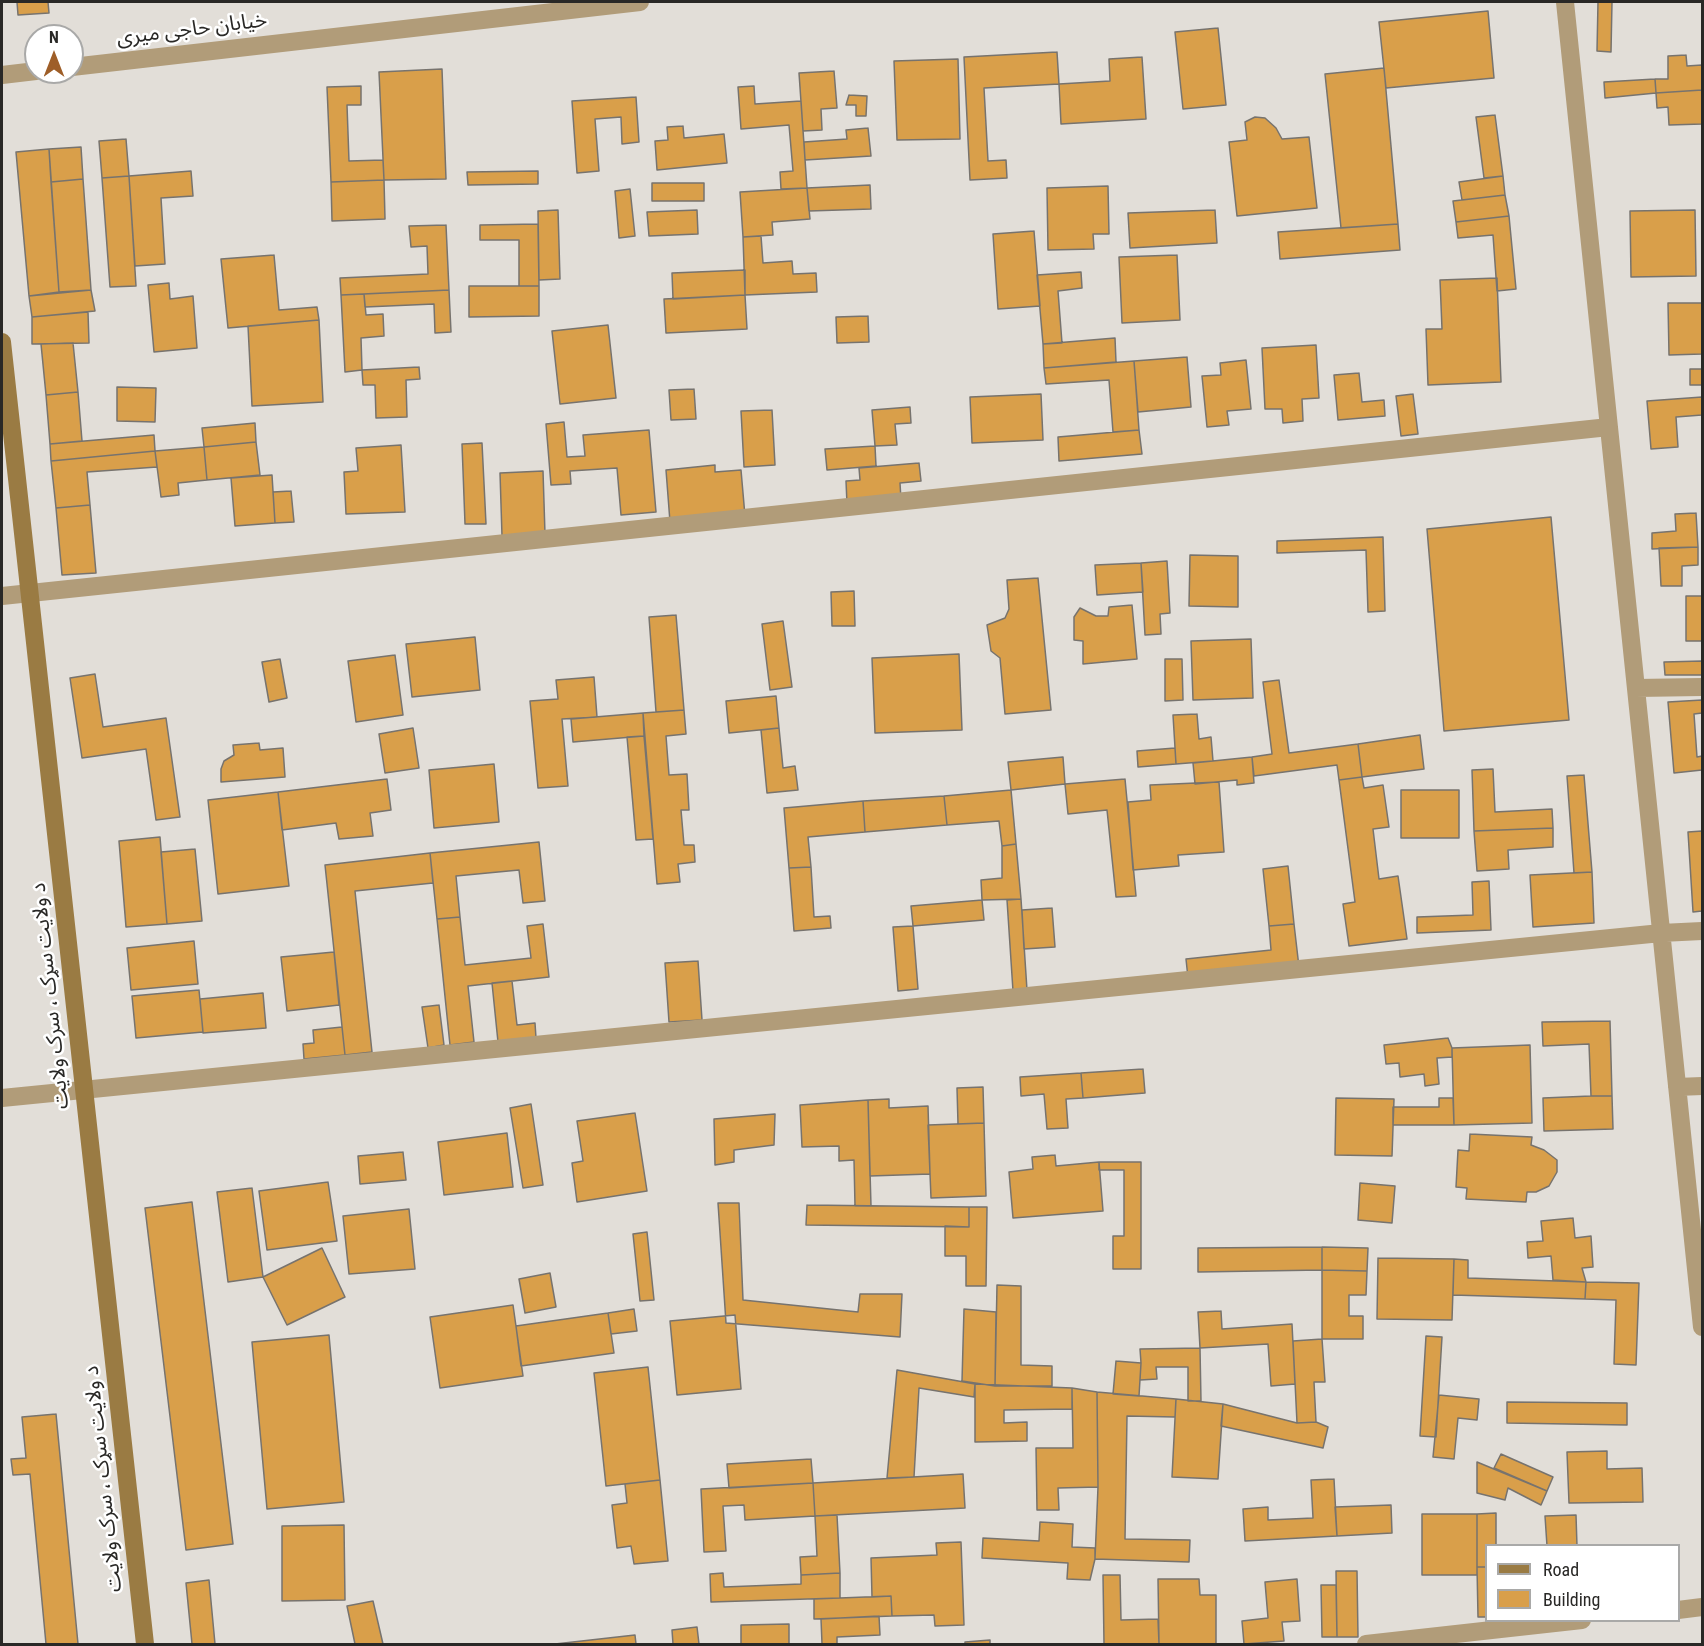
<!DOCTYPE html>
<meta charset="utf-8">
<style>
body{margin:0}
#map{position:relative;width:1704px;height:1646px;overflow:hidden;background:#e2ded8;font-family:"Roboto Condensed",sans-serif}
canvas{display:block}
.frame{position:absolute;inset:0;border:3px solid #292826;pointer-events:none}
.legend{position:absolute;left:1485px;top:1544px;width:195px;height:78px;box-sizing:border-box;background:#fff;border:2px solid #a9a9a8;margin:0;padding:8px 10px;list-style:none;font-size:18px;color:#292826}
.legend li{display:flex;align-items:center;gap:12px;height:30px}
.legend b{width:30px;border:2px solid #a9a9a8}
.north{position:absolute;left:24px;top:24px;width:60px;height:60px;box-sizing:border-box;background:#fff;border:2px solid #a9a9a8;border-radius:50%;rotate:0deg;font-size:16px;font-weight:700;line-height:24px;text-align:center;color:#292826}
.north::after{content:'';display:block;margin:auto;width:21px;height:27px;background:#9e5e28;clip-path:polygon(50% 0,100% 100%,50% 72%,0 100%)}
</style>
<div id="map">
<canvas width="1704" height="1646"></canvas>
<div class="frame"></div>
<ul class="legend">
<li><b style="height:8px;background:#9a7b43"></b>Road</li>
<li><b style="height:16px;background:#d99f4a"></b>Building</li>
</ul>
<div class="north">N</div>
</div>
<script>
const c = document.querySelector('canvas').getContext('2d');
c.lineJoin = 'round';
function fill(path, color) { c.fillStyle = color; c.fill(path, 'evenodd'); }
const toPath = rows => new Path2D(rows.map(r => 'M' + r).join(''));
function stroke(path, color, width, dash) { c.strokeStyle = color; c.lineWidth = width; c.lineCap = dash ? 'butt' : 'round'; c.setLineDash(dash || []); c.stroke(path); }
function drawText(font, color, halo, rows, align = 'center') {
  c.font = font + ' "Roboto Condensed","Noto Sans Arabic",sans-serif'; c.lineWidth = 5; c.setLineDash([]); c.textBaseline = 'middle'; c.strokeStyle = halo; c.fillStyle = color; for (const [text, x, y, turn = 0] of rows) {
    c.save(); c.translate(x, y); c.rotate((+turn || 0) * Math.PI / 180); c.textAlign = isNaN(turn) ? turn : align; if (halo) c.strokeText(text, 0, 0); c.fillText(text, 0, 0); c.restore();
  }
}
const building = toPath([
 [17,2,48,2,49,13,18,15,17,2],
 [1598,2,1612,2,1611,52,1597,51,1598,2],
 [1488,11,1494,78,1386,88,1379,22,1488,11],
 [1218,28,1226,105,1183,109,1175,32,1218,28],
 [1057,52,1059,84,984,88,988,161,1006,160,1007,178,970,180,964,57,1057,52],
 [1686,55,1687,66,1702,65,1702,90,1656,93,1655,79,1668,79,1668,56,1686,55],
 [1142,57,1146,119,1061,124,1059,84,1110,81,1109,59,1142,57],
 [958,59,960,139,897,140,894,61,958,59],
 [1384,68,1398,224,1341,228,1325,74,1384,68],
 [442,69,446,179,384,180,379,72,442,69],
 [834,71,837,108,821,109,822,130,803,131,799,73,834,71],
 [1655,79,1656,93,1605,98,1604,82,1655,79],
 [361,86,361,105,347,105,349,161,383,160,384,180,331,182,327,87,361,86],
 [754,86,755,104,801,101,807,188,781,189,780,172,793,171,789,125,741,129,738,87,754,86],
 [1702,90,1702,124,1669,125,1668,107,1657,108,1656,93,1702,90],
 [849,95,867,96,866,116,856,116,856,105,846,105,849,95],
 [636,97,639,142,622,144,621,117,595,119,599,171,577,173,572,101,636,97],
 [1495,115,1503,176,1484,178,1476,117,1495,115],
 [1255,117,1265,118,1276,128,1282,139,1309,137,1317,208,1237,216,1229,142,1247,140,1245,122,1255,117],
 [683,126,684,138,724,134,727,163,657,170,655,141,668,140,667,127,683,126],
 [868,128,871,156,805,160,804,142,847,139,846,130,868,128],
 [126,139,129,176,102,178,99,141,126,139],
 [81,147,83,179,51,182,49,149,81,147],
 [49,149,59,292,29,296,16,152,49,149],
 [191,171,193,196,161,198,165,264,135,266,129,176,191,171],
 [538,171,538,184,468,185,467,172,538,171],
 [129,176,136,286,110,287,102,178,129,176],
 [1503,176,1505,195,1462,200,1459,182,1503,176],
 [83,179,91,290,59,292,51,182,83,179],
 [384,180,385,219,332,221,331,182,384,180],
 [652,183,704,183,704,201,652,201,652,183],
 [870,185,871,209,809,211,807,188,870,185],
 [1108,186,1109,234,1093,234,1094,249,1048,250,1047,188,1108,186],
 [807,188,810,219,772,222,773,235,743,237,740,192,807,188],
 [630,189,635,236,619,238,615,191,630,189],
 [1505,195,1509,216,1456,222,1453,201,1505,195],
 [558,210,560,279,539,280,538,211,558,210],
 [697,210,698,234,649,236,647,212,697,210],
 [1215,210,1217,243,1130,248,1128,213,1215,210],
 [1695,210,1696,276,1631,277,1630,211,1695,210],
 [1509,216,1516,289,1497,291,1493,235,1458,238,1456,222,1509,216],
 [538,224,539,286,519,286,519,240,480,240,480,225,538,224],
 [1398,224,1400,250,1280,259,1278,232,1398,224],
 [446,225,449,290,341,295,340,278,428,274,427,246,411,247,409,226,446,225],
 [1034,231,1040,306,998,309,993,234,1034,231],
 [761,236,763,263,792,261,793,274,816,273,817,292,745,295,743,237,761,236],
 [274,255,279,310,317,307,319,320,228,328,221,259,274,255],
 [1177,255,1180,320,1122,323,1119,257,1177,255],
 [745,270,745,295,673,299,672,273,745,270],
 [1081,272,1082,288,1058,291,1062,343,1043,344,1037,275,1081,272],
 [1497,278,1501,382,1428,385,1426,329,1442,329,1440,280,1497,278],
 [169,283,170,299,193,296,197,348,154,352,148,285,169,283],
 [469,286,539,286,539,316,469,317,469,286],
 [91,290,95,311,32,317,29,296,91,290],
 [449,290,451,332,435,333,434,304,365,307,364,294,449,290],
 [364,294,366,315,383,314,384,336,361,338,362,370,345,372,341,295,364,294],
 [745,295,747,329,666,333,664,299,745,295],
 [1668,303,1702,303,1702,354,1669,355,1668,303],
 [88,312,89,343,32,344,32,317,88,312],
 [868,316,869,342,837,343,836,317,868,316],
 [319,320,323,402,252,406,248,326,319,320],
 [608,325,616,398,560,404,552,331,608,325],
 [1115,338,1116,362,1044,368,1043,344,1115,338],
 [73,343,78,392,46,395,41,344,73,343],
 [1316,345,1319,398,1302,399,1303,421,1283,423,1282,409,1265,409,1262,348,1316,345],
 [1187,357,1191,407,1138,412,1134,361,1187,357],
 [1246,360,1251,409,1227,411,1229,425,1207,427,1202,376,1221,375,1220,363,1246,360],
 [1134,361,1139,430,1113,432,1109,380,1046,384,1044,368,1134,361],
 [419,367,420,379,406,380,407,417,376,418,375,385,363,385,362,370,419,367],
 [1690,369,1702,369,1702,385,1690,385,1690,369],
 [1359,373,1362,402,1384,400,1385,416,1338,420,1334,375,1359,373],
 [117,387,156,388,155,422,117,421,117,387],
 [694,389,696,419,671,420,669,390,694,389],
 [78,392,82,441,50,444,46,395,78,392],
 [1041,394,1043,440,972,443,970,397,1041,394],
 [1413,394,1418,434,1401,436,1396,396,1413,394],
 [1702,397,1702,415,1676,417,1678,447,1651,449,1647,401,1702,397],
 [910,407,911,423,895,424,897,445,875,446,872,410,910,407],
 [772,410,775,465,744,467,741,411,772,410],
 [564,422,567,457,585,456,583,435,649,430,656,512,621,515,617,468,570,471,571,484,551,485,546,424,564,422],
 [255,423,256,442,204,447,202,428,255,423],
 [1139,430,1142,454,1059,461,1058,437,1139,430],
 [154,435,155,451,51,461,50,444,154,435],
 [256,442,260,475,207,480,204,447,256,442],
 [482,443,486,524,465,524,462,444,482,443],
 [401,445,405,512,346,514,344,472,358,471,356,448,401,445],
 [875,446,876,466,827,470,825,449,875,446],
 [204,447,207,480,178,483,179,495,161,497,155,451,204,447],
 [155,451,157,467,87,472,90,505,56,508,51,461,155,451],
 [919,463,921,481,900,483,901,500,847,504,846,481,860,480,859,468,919,463],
 [715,465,715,472,741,470,745,516,670,522,666,470,715,465],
 [543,471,545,534,502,536,500,473,543,471],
 [272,475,275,523,235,526,231,478,272,475],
 [291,491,294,522,275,523,273,492,291,491],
 [90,505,96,573,62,575,56,508,90,505],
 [1696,513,1698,547,1652,549,1652,533,1676,531,1675,514,1696,513],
 [1551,517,1569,720,1444,731,1427,529,1551,517],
 [1383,537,1385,611,1368,612,1366,550,1277,553,1277,541,1383,537],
 [1698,547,1698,565,1682,566,1682,586,1661,586,1659,548,1698,547],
 [1190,555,1238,556,1238,607,1189,606,1190,555],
 [1167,561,1170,613,1160,614,1161,634,1145,635,1141,563,1167,561],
 [1141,563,1143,592,1097,595,1095,565,1141,563],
 [1038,578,1051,710,1005,714,1000,658,991,651,987,625,1005,618,1009,609,1007,580,1038,578],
 [854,591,855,626,832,626,831,592,854,591],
 [1686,596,1702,596,1702,641,1686,641,1686,596],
 [1132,605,1137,659,1083,664,1083,641,1074,640,1074,617,1080,608,1096,616,1108,616,1109,607,1132,605],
 [676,615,684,710,656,712,649,617,676,615],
 [783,621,792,687,770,690,762,624,783,621],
 [475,637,480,690,412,697,406,644,475,637],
 [1251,639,1253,698,1193,700,1191,641,1251,639],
 [959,654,962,730,875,733,872,658,959,654],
 [395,655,403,715,356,722,348,661,395,655],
 [280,659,287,698,269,702,262,662,280,659],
 [1165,659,1182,659,1183,700,1165,701,1165,659],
 [1702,661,1702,675,1665,675,1664,662,1702,661],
 [95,674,103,727,166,718,180,817,156,820,146,749,82,758,70,678,95,674],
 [594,677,597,717,562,719,568,786,538,788,530,701,558,699,556,680,594,677],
 [1279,680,1289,753,1358,744,1362,777,1339,780,1337,765,1254,776,1252,757,1272,754,1263,682,1279,680],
 [776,696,779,728,729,733,726,701,776,696],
 [1702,700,1702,713,1694,714,1697,757,1702,756,1702,770,1674,773,1668,702,1702,700],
 [684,710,686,734,666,736,669,775,687,774,689,810,681,810,684,845,694,845,695,862,678,864,680,882,657,884,643,713,684,710],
 [643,713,644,736,573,742,571,719,643,713],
 [1197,714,1199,739,1211,737,1213,761,1176,764,1173,715,1197,714],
 [413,728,419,768,385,773,379,734,413,728],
 [779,728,783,768,795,766,798,790,767,793,761,730,779,728],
 [1420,735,1424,769,1362,777,1358,744,1420,735],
 [644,736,653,839,636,840,627,737,644,736],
 [259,743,260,750,283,748,285,777,221,782,221,769,224,761,234,755,233,745,259,743],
 [1175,748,1176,764,1138,767,1137,751,1175,748],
 [1063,757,1065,784,1011,790,1008,762,1063,757],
 [1252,757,1254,783,1237,785,1237,780,1195,784,1193,763,1252,757],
 [494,764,499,822,434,828,429,770,494,764],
 [1493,769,1495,812,1552,809,1553,828,1474,831,1472,770,1493,769],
 [1584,775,1592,872,1574,873,1567,776,1584,775],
 [1362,777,1364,788,1383,785,1389,827,1373,829,1379,879,1398,876,1407,939,1349,946,1343,904,1355,902,1339,780,1362,777],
 [387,779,391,810,370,813,373,836,339,839,336,823,282,830,278,792,387,779],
 [1125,779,1136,896,1116,897,1107,810,1068,814,1065,784,1125,779],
 [1219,782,1224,852,1178,855,1179,866,1133,870,1128,802,1151,800,1150,785,1219,782],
 [1011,790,1016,844,1002,846,999,821,947,825,944,796,1011,790],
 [1401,790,1459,790,1459,838,1401,838,1401,790],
 [278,792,289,886,218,894,208,800,278,792],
 [944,796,947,825,865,832,863,801,944,796],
 [863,801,865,832,808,837,811,867,789,868,784,808,863,801],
 [1553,828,1553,847,1508,850,1509,869,1477,871,1474,831,1553,828],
 [1702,831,1702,911,1693,912,1688,832,1702,831],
 [160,837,167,924,126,927,119,841,160,837],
 [539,842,545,901,523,903,519,870,456,876,460,917,437,919,430,853,539,842],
 [1016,844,1021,899,982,900,981,880,1002,878,1002,846,1016,844],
 [195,849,202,921,167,924,161,852,195,849],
 [430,853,433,883,355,891,372,1052,345,1055,325,865,430,853],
 [1288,866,1294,924,1269,926,1263,869,1288,866],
 [811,867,814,917,830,916,831,928,794,931,789,868,811,867],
 [1592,872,1594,923,1533,927,1530,875,1592,872],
 [1489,881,1491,930,1417,933,1417,917,1473,915,1472,882,1489,881],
 [1021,899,1027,990,1013,991,1007,900,1021,899],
 [982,900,984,920,913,926,911,906,982,900],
 [1052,908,1055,947,1024,949,1022,910,1052,908],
 [460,917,465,965,531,958,527,926,543,924,549,977,468,986,474,1042,450,1045,437,919,460,917],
 [1294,924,1299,967,1188,978,1186,959,1271,950,1269,926,1294,924],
 [913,926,918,989,898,991,893,927,913,926],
 [194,941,198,984,131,990,127,948,194,941],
 [334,952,339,1005,287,1011,281,957,334,952],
 [698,961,702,1020,669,1022,665,963,698,961],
 [512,981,517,1025,535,1023,536,1038,498,1042,492,983,512,981],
 [199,990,203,1032,136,1038,132,996,199,990],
 [263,993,266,1028,203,1033,200,999,263,993],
 [439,1005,444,1045,428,1048,422,1007,439,1005],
 [1610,1021,1612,1096,1591,1096,1589,1044,1543,1046,1542,1022,1610,1021],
 [342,1027,345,1055,304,1059,303,1044,314,1043,313,1030,342,1027],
 [1448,1038,1452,1048,1452,1057,1437,1058,1439,1084,1425,1086,1424,1074,1400,1077,1399,1063,1386,1064,1384,1045,1448,1038],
 [1530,1045,1532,1123,1454,1125,1452,1048,1530,1045],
 [1143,1069,1145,1093,1083,1098,1081,1073,1143,1069],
 [1081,1073,1083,1098,1066,1099,1068,1128,1047,1129,1044,1094,1021,1096,1020,1077,1081,1073],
 [983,1087,984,1123,958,1124,957,1088,983,1087],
 [1591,1096,1612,1096,1613,1129,1544,1131,1543,1098,1591,1096],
 [1336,1098,1394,1099,1392,1156,1335,1155,1336,1098],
 [1439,1098,1453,1098,1454,1125,1393,1125,1393,1107,1439,1107,1439,1098],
 [889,1099,889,1108,928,1106,930,1174,870,1176,868,1100,889,1099],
 [868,1100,871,1206,855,1206,854,1160,839,1161,839,1146,802,1147,800,1105,868,1100],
 [531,1104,543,1185,523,1188,510,1108,531,1104],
 [635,1113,647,1191,577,1202,572,1163,583,1161,577,1121,635,1113],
 [775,1114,774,1145,734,1150,734,1162,715,1165,714,1119,775,1114],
 [984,1123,986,1196,931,1198,928,1125,984,1123],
 [507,1133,513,1187,444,1195,438,1142,507,1133],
 [1470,1134,1532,1137,1531,1145,1544,1150,1557,1160,1557,1172,1549,1186,1536,1192,1527,1192,1526,1202,1466,1199,1467,1188,1456,1187,1458,1150,1469,1151,1470,1134],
 [403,1152,406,1180,360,1184,358,1156,403,1152],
 [1055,1155,1056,1166,1099,1162,1103,1211,1013,1218,1009,1172,1033,1169,1032,1157,1055,1155],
 [1099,1162,1141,1162,1141,1269,1113,1269,1113,1236,1124,1236,1124,1170,1099,1170,1099,1162],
 [328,1182,337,1241,267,1250,259,1191,328,1182],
 [1360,1183,1395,1186,1392,1223,1358,1220,1360,1183],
 [252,1188,263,1277,228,1282,217,1192,252,1188],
 [192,1202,233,1544,186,1550,145,1208,192,1202],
 [718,1203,739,1203,743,1300,858,1312,860,1294,902,1294,900,1337,726,1323,718,1203],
 [807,1205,969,1207,969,1227,806,1225,807,1205],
 [969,1207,987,1207,986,1286,966,1286,966,1256,945,1256,945,1226,969,1227,969,1207],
 [409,1209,415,1269,349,1274,343,1216,409,1209],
 [1573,1218,1575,1238,1591,1236,1593,1267,1582,1268,1586,1282,1553,1280,1551,1256,1528,1258,1527,1242,1543,1241,1541,1221,1573,1218],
 [647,1232,654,1300,640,1301,633,1234,647,1232],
 [1322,1247,1368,1248,1367,1271,1322,1270,1322,1247],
 [1322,1247,1322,1270,1198,1272,1198,1248,1322,1247],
 [322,1248,345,1297,287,1325,263,1277,322,1248],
 [1378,1258,1454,1259,1452,1320,1377,1319,1378,1258],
 [1454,1259,1468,1260,1468,1278,1586,1282,1585,1299,1453,1295,1454,1259],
 [1322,1270,1367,1271,1366,1295,1349,1295,1349,1316,1363,1316,1363,1339,1322,1339,1322,1270],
 [550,1273,556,1307,525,1313,519,1279,550,1273],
 [1586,1282,1639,1283,1636,1365,1614,1364,1616,1300,1585,1299,1586,1282],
 [997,1285,1021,1286,1021,1365,1052,1366,1052,1386,995,1386,997,1285],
 [513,1305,523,1376,440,1388,430,1317,513,1305],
 [634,1309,637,1331,611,1334,608,1313,634,1309],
 [964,1309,996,1312,995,1386,962,1381,964,1309],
 [1221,1311,1222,1329,1292,1324,1295,1384,1271,1386,1268,1344,1200,1348,1198,1312,1221,1311],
 [608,1313,614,1353,521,1366,516,1326,608,1313],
 [735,1315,741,1389,677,1395,670,1321,735,1315],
 [329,1335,344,1502,267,1509,252,1342,329,1335],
 [1426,1336,1442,1337,1436,1437,1420,1436,1426,1336],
 [1322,1339,1325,1382,1314,1382,1316,1422,1297,1423,1293,1341,1322,1339],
 [1200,1348,1201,1401,1188,1401,1188,1367,1156,1367,1157,1379,1140,1380,1141,1363,1140,1349,1200,1348],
 [1116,1361,1141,1363,1139,1396,1113,1394,1116,1361],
 [648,1367,660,1480,606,1486,594,1373,648,1367],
 [897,1370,975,1384,974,1397,919,1388,914,1477,887,1478,897,1370],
 [975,1384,1072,1388,1072,1409,1004,1410,1004,1423,1027,1422,1027,1441,975,1442,975,1384],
 [1072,1388,1097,1392,1098,1487,1058,1488,1059,1510,1037,1510,1036,1448,1073,1448,1072,1388],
 [1097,1392,1176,1399,1175,1417,1127,1416,1125,1539,1190,1540,1189,1562,1095,1559,1098,1487,1097,1392],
 [1439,1395,1479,1399,1477,1420,1458,1418,1454,1459,1433,1457,1439,1395],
 [1176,1399,1223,1404,1218,1479,1172,1477,1176,1399],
 [1507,1402,1627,1403,1627,1425,1507,1423,1507,1402],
 [1223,1404,1297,1423,1316,1422,1328,1427,1323,1448,1221,1426,1223,1404],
 [56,1414,78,1644,46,1644,30,1474,13,1475,11,1459,26,1458,22,1417,56,1414],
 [1607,1451,1607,1469,1642,1468,1643,1502,1569,1503,1567,1452,1607,1451],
 [1501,1454,1553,1477,1547,1491,1494,1468,1501,1454],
 [811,1459,813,1483,729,1488,727,1464,811,1459],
 [1477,1462,1547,1491,1541,1505,1508,1488,1505,1500,1477,1493,1477,1462],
 [963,1474,965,1508,815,1516,813,1483,963,1474],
 [1334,1479,1337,1536,1245,1541,1243,1509,1268,1507,1268,1520,1313,1518,1311,1480,1334,1479],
 [660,1480,668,1561,634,1564,631,1546,617,1548,612,1505,627,1503,625,1484,660,1480],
 [813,1483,815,1516,745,1520,744,1505,723,1506,726,1551,704,1552,701,1489,813,1483],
 [1391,1505,1392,1533,1337,1536,1335,1507,1391,1505],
 [1496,1513,1496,1546,1486,1546,1486,1567,1477,1567,1477,1514,1496,1513],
 [1422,1514,1477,1514,1477,1575,1422,1575,1422,1514],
 [837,1515,840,1573,801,1575,800,1557,817,1556,815,1516,837,1515],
 [1576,1515,1577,1546,1547,1546,1545,1516,1576,1515],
 [1040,1522,1073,1524,1072,1547,1095,1548,1095,1559,1090,1580,1067,1579,1068,1563,982,1558,983,1538,1039,1541,1040,1522],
 [344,1525,345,1600,282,1601,282,1526,344,1525],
 [961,1542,964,1625,935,1626,934,1615,892,1616,891,1596,872,1597,871,1558,937,1555,936,1543,961,1542],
 [1477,1567,1486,1567,1486,1617,1478,1617,1477,1567],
 [1336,1571,1357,1571,1358,1637,1337,1637,1336,1571],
 [723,1573,724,1587,801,1584,801,1575,840,1573,840,1598,711,1602,710,1574,723,1573],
 [1103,1575,1120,1575,1121,1620,1158,1619,1159,1644,1104,1644,1103,1575],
 [1158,1579,1199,1579,1200,1595,1216,1595,1216,1644,1159,1644,1158,1579],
 [1297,1579,1300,1621,1282,1622,1284,1641,1244,1644,1242,1621,1268,1618,1265,1582,1297,1579],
 [209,1580,215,1644,192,1644,186,1583,209,1580],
 [1321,1585,1336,1585,1337,1637,1322,1637,1321,1585],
 [891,1596,892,1616,814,1619,814,1599,891,1596],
 [373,1601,383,1644,355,1644,347,1606,373,1601],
 [879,1616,880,1635,837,1637,837,1644,822,1644,821,1619,879,1616],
 [789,1624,789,1644,741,1644,741,1625,789,1624],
 [697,1627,699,1644,673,1644,672,1630,697,1627],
 [635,1635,636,1644,555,1644,635,1635],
 [990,1640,990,1644,965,1644,965,1642,990,1640]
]);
const street = toPath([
 [1565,2,1702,1327],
 [72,67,640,2],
 [2,75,36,71],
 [2,596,1609,427],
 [1636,688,1702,687],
 [1677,1087,1702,1086],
 [2,1098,1661,933,1702,931],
 [1678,1610,1702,1607],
 [1366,1644,1582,1620]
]);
const secondary = toPath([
 [2,342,145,1644]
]);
const streetNames = [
 ["خیابان حاجی میری",192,30,-7],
 ["د ولایت سړک ، سرک ولایت",51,996,-96],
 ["د ولایت سړک ، سرک ولایت",104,1479,-96]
];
fill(building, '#d99f4a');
stroke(building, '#77736e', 1.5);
stroke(street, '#b19c79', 18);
stroke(secondary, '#9a7b43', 18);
drawText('21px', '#292826', '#fff', streetNames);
</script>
